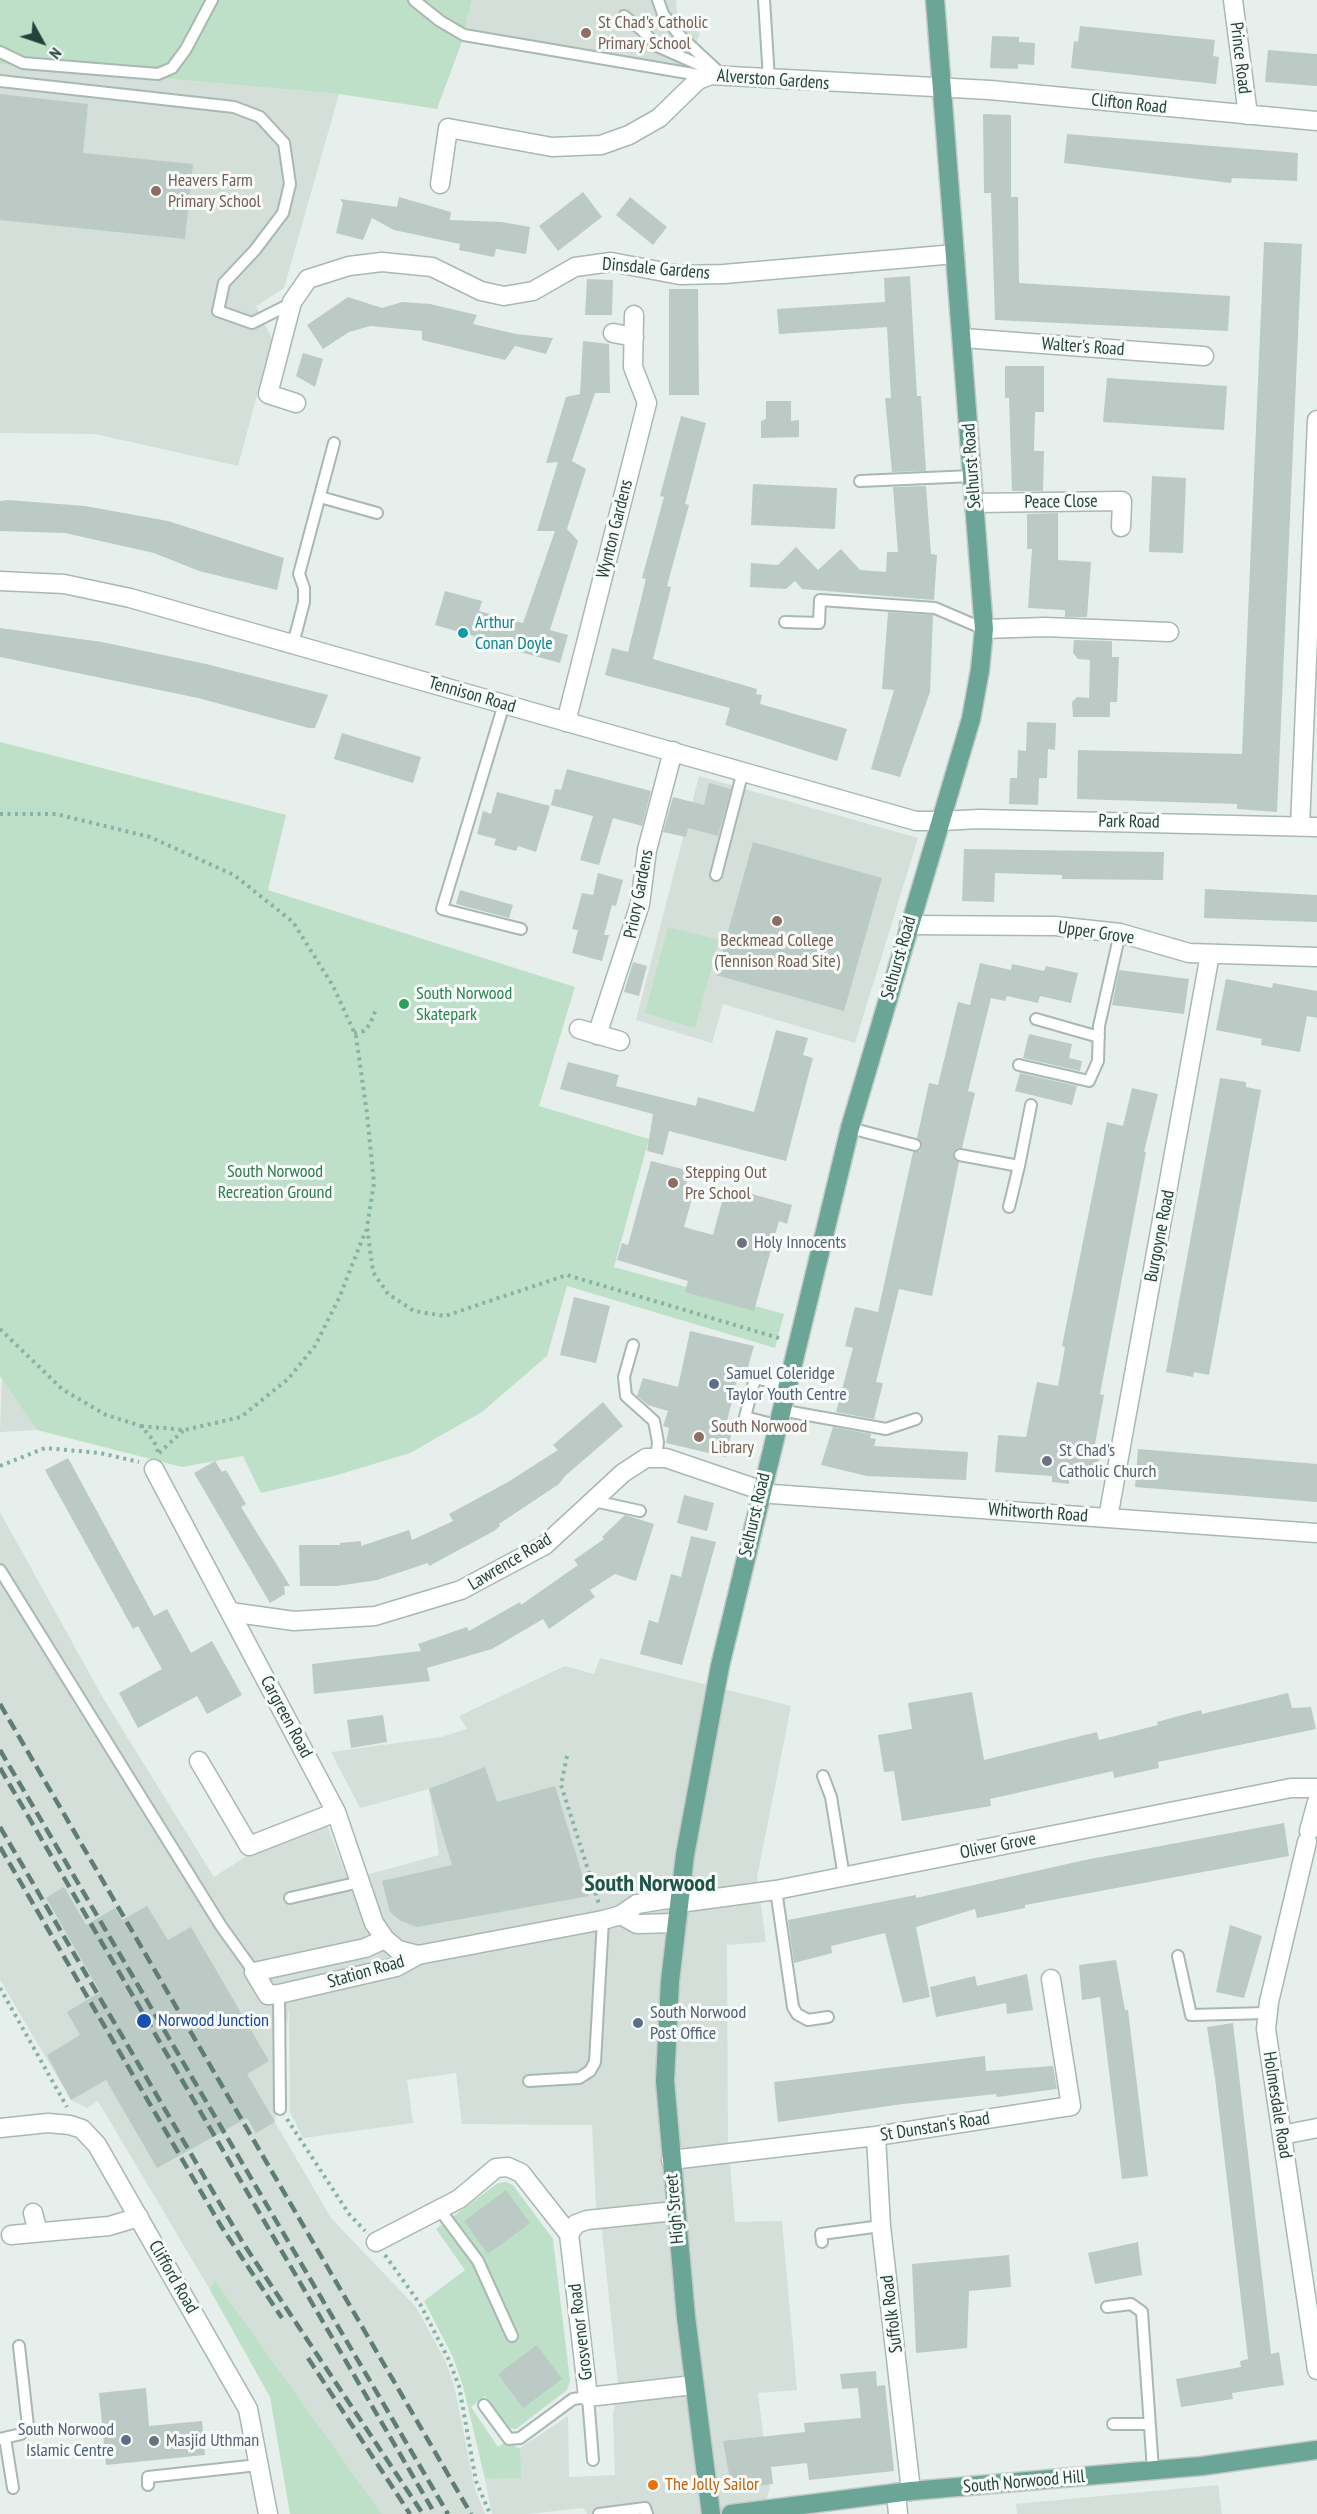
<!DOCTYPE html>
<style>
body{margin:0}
#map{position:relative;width:1317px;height:2514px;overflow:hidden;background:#e6efeb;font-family:"PT Sans Narrow",sans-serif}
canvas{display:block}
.north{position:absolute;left:12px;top:12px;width:60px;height:60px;-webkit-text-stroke:4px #f7fbf9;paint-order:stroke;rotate:130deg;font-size:16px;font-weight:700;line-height:24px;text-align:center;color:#24423a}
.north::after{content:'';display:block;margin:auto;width:21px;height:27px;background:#24423a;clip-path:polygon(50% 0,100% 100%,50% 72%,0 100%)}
</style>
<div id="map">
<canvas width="1317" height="2514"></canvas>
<div class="north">N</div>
</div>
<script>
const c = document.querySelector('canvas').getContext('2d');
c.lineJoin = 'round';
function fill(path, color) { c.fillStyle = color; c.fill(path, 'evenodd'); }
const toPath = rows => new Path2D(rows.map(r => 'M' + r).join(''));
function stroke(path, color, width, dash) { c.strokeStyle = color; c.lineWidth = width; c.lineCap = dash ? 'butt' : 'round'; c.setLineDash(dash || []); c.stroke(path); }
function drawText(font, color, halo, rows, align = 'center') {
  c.font = font + ' "PT Sans Narrow",sans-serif'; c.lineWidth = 6; c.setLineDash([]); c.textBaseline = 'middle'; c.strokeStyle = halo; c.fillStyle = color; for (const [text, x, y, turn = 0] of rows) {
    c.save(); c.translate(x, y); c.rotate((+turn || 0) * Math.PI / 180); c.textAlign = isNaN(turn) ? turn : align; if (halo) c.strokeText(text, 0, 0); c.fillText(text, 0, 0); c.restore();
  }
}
const built = toPath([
 [472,0,676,0,677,12,700,34,685,69,465,32],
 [0,64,339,94,284,288,256,306,272,339,238,466,95,434,0,433],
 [699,776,918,838,855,1043,723,1004,712,1043,636,1020],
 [2,1375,37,1430,0,1432],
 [0,1512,103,1698,214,1877,253,1852,327,1825,348,1880,439,1855,429,1789,360,1808,331,1752,441,1737,467,1729,459,1716,565,1666,594,1674,600,1658,791,1706,757,1877,766,1942,727,1945,728,2141,735,2222,782,2221,797,2390,758,2393,770,2488,762,2514,587,2514,583,2508,528,2514,492,2514,485,2479,522,2478,520,2448,568,2416,569,2477,615,2475,613,2415,618,2384,602,2231,596,2207,592,2125,462,2124,456,2073,407,2080,413,2123,303,2138,290,2112,289,2008,275,2122,331,2218,416,2307,445,2360,454,2385,475,2489,485,2514,382,2514,214,2279,210,2290,98,2101,87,2108,71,2100,0,1980],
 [1218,2485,1222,2514,1017,2514,1016,2504]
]);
const green = toPath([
 [0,0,472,0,463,39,437,109,339,94,0,64],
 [0,742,286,815,268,890,575,987,539,1106,649,1139,614,1267,784,1314,775,1348,567,1286,547,1356,482,1412,410,1453,334,1476,261,1493,243,1456,182,1467,37,1430,0,1376],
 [668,927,719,940,695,1028,645,1013],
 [506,2182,513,2185,553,2239,570,2381,567,2390,516,2429,508,2428,485,2396,471,2407,498,2447,504,2443,520,2448,522,2478,485,2479,463,2386,453,2357,424,2301,465,2270,436,2229,498,2183],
 [214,2279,382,2514,290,2514,270,2397,210,2290]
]);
const building = toPath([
 [1080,26,1215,40,1213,56,1219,57,1216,84,1071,68,1074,41,1078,42],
 [992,36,1019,37,1019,42,1035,43,1034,65,1018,64,1018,69,990,68],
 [1268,50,1317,54,1317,86,1265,82],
 [0,94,88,104,83,153,193,164,185,239,0,220],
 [983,114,1011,115,1011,197,1018,197,1019,283,1230,296,1228,331,995,320,991,193,984,193],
 [1067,134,1298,153,1297,181,1232,178,1231,183,1064,163],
 [583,192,602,217,558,251,539,226],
 [399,197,451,212,450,220,502,222,530,227,526,254,496,249,494,257,459,250,460,244,394,230,372,218,363,240,336,233,343,203,340,199,397,207],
 [630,197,667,227,653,245,616,215],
 [1264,242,1302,244,1277,812,1237,809,1237,804,1077,799,1078,750,1242,754],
 [910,276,917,396,921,396,926,471,892,472,885,398,891,398,887,327,779,334,777,309,885,302,884,278],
 [587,279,613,280,612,315,585,315],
 [669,289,698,289,699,395,669,395],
 [348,297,382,308,402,302,430,304,477,315,473,324,516,334,553,338,546,354,515,346,505,360,422,340,422,331,370,326,349,332,323,349,307,325],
 [583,341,609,344,610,393,595,393,572,461,586,469,567,529,578,541,550,630,568,635,560,663,473,639,474,636,435,625,445,591,482,601,479,611,523,623,555,531,537,531,558,462,546,463,566,397,580,394],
 [303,353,323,359,315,387,296,376],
 [1005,366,1044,366,1044,412,1035,412,1034,451,1044,451,1043,491,1012,491,1009,398,1005,398],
 [1107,378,1227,386,1224,430,1103,422],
 [766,401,791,401,791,421,799,420,799,437,761,438,761,421,766,419],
 [681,416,706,423,685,504,689,505,667,586,671,587,653,659,757,689,756,694,762,695,760,704,847,729,837,761,725,725,730,708,605,675,612,648,628,652,646,579,642,578,664,497,660,496],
 [1152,476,1186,478,1183,553,1149,552],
 [753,484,837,488,835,529,751,525],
 [926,486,931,554,937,555,934,600,802,589,795,581,786,589,750,587,751,563,778,565,796,547,818,570,841,549,860,570,886,572,887,552,898,552,893,487],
 [8,500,85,506,168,521,284,558,277,590,199,571,154,553,65,533,0,531,0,501],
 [1058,513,1058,560,1091,562,1087,617,1065,617,1065,610,1028,608,1032,549,1027,549,1027,514],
 [888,612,933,615,930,692,900,777,871,769,894,690,882,689],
 [0,628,102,642,206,664,328,695,315,728,309,728,198,698,0,657],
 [1074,640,1112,641,1112,657,1119,657,1117,702,1110,702,1110,717,1073,717,1072,702,1077,697,1089,698,1090,660,1078,659,1073,653],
 [1027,722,1056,723,1055,750,1048,749,1047,778,1039,778,1038,805,1009,804,1010,778,1017,778,1018,750,1026,751],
 [342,733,421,757,413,783,334,759],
 [567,769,651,791,642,826,613,818,599,865,580,860,593,816,551,805,555,789,561,790],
 [709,783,731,789,718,836,688,828,686,837,663,832,673,797,704,805],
 [497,792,550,806,536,852,518,846,516,851,494,845,496,839,477,834,483,811,491,814],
 [753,842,882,878,844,1011,716,975],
 [964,849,1164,852,1163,880,1062,879,1062,875,995,873,994,902,962,901],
 [598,873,623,880,616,906,612,905,604,935,609,935,602,961,572,953,578,930,572,929,582,893,593,895],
 [1205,889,1317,895,1317,922,1204,918],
 [460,890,513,905,509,918,456,904],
 [633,962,647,966,639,996,624,992],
 [980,963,1011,970,1012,964,1044,971,1046,966,1078,973,1071,1003,1040,996,1038,1003,1007,996,1005,1001,991,998,968,1091,975,1093,962,1148,957,1148,953,1154,959,1162,932,1296,899,1289,876,1382,883,1383,874,1419,836,1412,853,1348,845,1346,855,1307,878,1312,913,1152,920,1151,922,1146,917,1138,929,1083,938,1085,958,1002,970,1005],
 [1119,970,1189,979,1184,1014,1112,1005],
 [1226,979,1272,988,1273,983,1317,991,1317,1018,1307,1016,1300,1052,1261,1045,1262,1039,1216,1030],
 [776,1030,808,1038,803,1055,813,1058,786,1161,669,1131,663,1155,647,1151,653,1114,560,1089,568,1062,619,1075,616,1086,696,1106,698,1097,754,1112],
 [1029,1034,1072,1044,1069,1058,1082,1061,1080,1071,1023,1058],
 [1020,1073,1077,1086,1072,1105,1015,1091],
 [1220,1078,1246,1082,1246,1087,1261,1090,1209,1375,1194,1372,1193,1377,1166,1372],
 [1132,1088,1158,1094,1144,1152,1146,1152,1100,1394,1104,1395,1095,1444,1101,1452,1100,1459,1093,1467,1080,1469,1079,1478,1069,1477,1069,1484,1052,1482,1052,1476,995,1472,998,1435,1026,1437,1037,1382,1058,1386,1065,1347,1062,1346,1107,1122,1123,1126],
 [651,1161,690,1171,686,1185,695,1188,684,1227,713,1235,726,1187,792,1205,787,1224,779,1221,754,1311,685,1292,688,1281,617,1260,622,1243,628,1245],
 [574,1297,610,1306,596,1363,560,1355],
 [690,1331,754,1346,746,1374,739,1373,725,1429,732,1431,726,1457,666,1443,669,1428,663,1426,668,1411,648,1405,637,1396,643,1378,678,1387],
 [603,1402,623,1426,565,1476,559,1484,499,1524,500,1526,494,1531,429,1566,428,1563,377,1580,338,1586,300,1586,299,1545,340,1545,340,1543,361,1541,361,1546,409,1530,412,1540,453,1521,449,1514,508,1482,558,1450,553,1445],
 [833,1427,871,1434,870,1438,876,1439,874,1446,968,1452,966,1480,867,1476,821,1465],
 [1138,1449,1317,1464,1317,1502,1135,1487],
 [68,1458,154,1616,167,1609,191,1653,212,1641,242,1695,207,1714,197,1696,138,1728,119,1693,162,1669,138,1626,133,1629,45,1470],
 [215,1461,222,1472,226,1470,246,1504,241,1507,290,1586,284,1586,285,1594,270,1603,194,1473],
 [684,1495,714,1503,707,1531,677,1523],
 [625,1515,654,1524,636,1581,615,1574,590,1590,595,1597,549,1629,543,1619,492,1649,427,1668,430,1681,314,1694,312,1664,421,1651,418,1644,467,1627,469,1631,520,1602,521,1605,578,1565,574,1560,604,1539,602,1537],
 [691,1536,716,1542,682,1665,640,1654,649,1620,658,1623,671,1574,681,1577],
 [972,1692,984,1760,1097,1732,1099,1740,1158,1725,1157,1722,1201,1710,1202,1714,1288,1693,1292,1708,1311,1707,1316,1729,1158,1762,1159,1768,1114,1778,1113,1771,1052,1785,990,1799,991,1806,902,1821,894,1771,884,1772,878,1735,912,1729,908,1703],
 [383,1715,387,1742,351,1748,347,1720],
 [485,1767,497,1802,555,1786,589,1896,417,1927,401,1921,390,1912,382,1881,452,1865,429,1789],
 [1284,1823,1289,1856,1025,1905,1025,1908,977,1918,975,1909,916,1927,930,1997,903,2003,885,1933,831,1946,832,1953,794,1963,788,1920,916,1895,916,1898,1085,1860],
 [64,1887,86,1925,115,1908,122,1920,147,1906,168,1940,191,1927,269,2061,247,2074,275,2122,256,2133,247,2118,157,2168,106,2080,71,2100,47,2055,80,2035,67,2012,100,1992,46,1898],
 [1230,1925,1262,1936,1244,1998,1216,1992],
 [1116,1960,1125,2010,1128,2010,1148,2176,1122,2179,1100,1997,1082,2000,1079,1965],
 [1027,1974,1033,2010,1007,2014,1006,2003,936,2017,930,1987,975,1976,977,1986],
 [1233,2023,1271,2354,1279,2352,1284,2385,1232,2393,1233,2399,1181,2407,1176,2379,1241,2367,1240,2361,1248,2359,1215,2078,1207,2027],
 [985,2056,986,2071,1053,2066,1057,2089,997,2097,996,2094,903,2104,778,2122,774,2082],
 [506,2190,530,2223,488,2254,464,2221],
 [1138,2242,1142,2275,1095,2284,1088,2253],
 [1009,2255,1011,2287,969,2291,967,2348,916,2353,912,2264],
 [537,2345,562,2379,523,2408,498,2374],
 [876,2371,877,2386,885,2385,894,2471,809,2480,807,2463,771,2467,773,2484,735,2488,731,2485,723,2441,805,2432,804,2423,861,2418,858,2388,842,2389,840,2374],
 [146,2388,149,2426,202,2421,205,2455,106,2465,99,2393]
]);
const path = toPath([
 [0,814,56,814,150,837,234,875,293,922,333,986,356,1036,367,1114,374,1183,367,1227,373,1272,388,1294,414,1311,445,1316,567,1275,782,1339],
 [354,1033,364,1031,370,1024,376,1009],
 [0,1329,62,1389,106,1415,141,1426,154,1441,158,1452],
 [141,1426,184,1430,241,1417,288,1379,315,1346,339,1298,366,1230],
 [159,1453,184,1430],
 [0,1466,45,1448,100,1453,139,1462],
 [567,1756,561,1785,599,1904],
 [0,1988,67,2107],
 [287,2119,349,2214,365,2231],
 [385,2255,420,2304,448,2358,459,2386,476,2481,490,2514]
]);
const service = toPath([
 [414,0,440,21,464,35,705,76],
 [658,0,663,14,680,36,723,76],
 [764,0,769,79],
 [624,16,642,30,657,46,702,66,711,75],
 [0,52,23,63,158,74,172,68,186,49,212,0],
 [0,81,234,107,260,117,284,143,290,184,283,213,255,250,224,283,218,311,252,323,292,303],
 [860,481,972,476],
 [320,497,377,513],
 [785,622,819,623,820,600,935,608,984,629],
 [293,644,304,602,304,588,299,574,334,443],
 [504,704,442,909,521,929],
 [716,875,743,771],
 [1036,1019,1099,1037],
 [1019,1065,1089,1081,1098,1061,1099,1026,1120,933],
 [850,1128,915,1145],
 [960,1155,1019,1166,1031,1105],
 [1009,1207,1019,1166],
 [633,1345,624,1377,626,1396,654,1421,658,1442,656,1458],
 [780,1410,886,1429,916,1419],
 [776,1425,745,1417,755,1378,786,1385],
 [594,1501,640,1511],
 [0,1570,221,1926,254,1972],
 [823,1776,831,1797,844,1877],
 [776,1890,793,2007,797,2014,808,2020,828,2017],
 [290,1898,360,1882],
 [1178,1956,1191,2015,1266,2013],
 [279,1994,280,2109],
 [529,2081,579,2078,590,2071,595,2062,603,1920],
 [440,2210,478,2261,512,2336],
 [822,2242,821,2234,881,2226],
 [1107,2307,1131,2304,1142,2312,1153,2470],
 [484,2405,509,2439,520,2438,573,2399,588,2397,593,2460],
 [1113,2424,1149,2424],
 [5,2438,13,2488],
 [0,2439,21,2434,28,2426,19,2346],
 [148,2485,148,2477,258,2465],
 [599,2514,645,2508,647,2514]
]);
const minor = toPath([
 [1233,0,1248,115],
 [440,184,448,128,552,147,601,145,629,135,659,118,698,80,711,75,990,90,1317,121],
 [613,333,634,337],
 [963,338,1204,356],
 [296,403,268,394,292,302,308,279,349,266,382,262,432,267,481,291,504,296,533,291,575,267,611,262,680,275,724,274,955,254],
 [975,503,1122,501,1121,527],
 [984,629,1045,627,1169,632],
 [566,722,647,403,633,367,634,315],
 [941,821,979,819,1317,827],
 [1300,827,1317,420],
 [909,925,1055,926,1120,933,1189,953,1317,957],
 [579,1029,620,1041],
 [597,1035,640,904,647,850,673,751],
 [154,1469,336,1812,374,1923,385,1939,398,1950,418,1955],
 [1108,1518,1210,954],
 [230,1612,294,1621,375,1616,461,1590,545,1545,623,1473,646,1458,666,1458,772,1494,1317,1533],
 [199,1761,249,1846,336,1812],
 [1309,1831,1317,1802],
 [1307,1842,1269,2002,1266,2029,1317,2370],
 [679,1903,776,1890,1291,1788,1317,1788],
 [621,1915,637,1924,677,1923],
 [385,1939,365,1948,254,1972,268,1995,279,1994,396,1967,418,1955,603,1920,621,1915,637,1904,680,1897],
 [1282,2135,1317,2128],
 [876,2136,881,2226,911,2491],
 [671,2160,876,2136,1071,2106,1051,1979],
 [33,2213,38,2232],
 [569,2234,588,2397,693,2385],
 [569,2234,576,2224,587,2220,675,2211],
 [11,2235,109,2226,139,2217],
 [376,2242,459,2199,496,2168,508,2167,521,2173,569,2234],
 [896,2493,898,2514]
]);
const tertiary = toPath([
 [0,581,64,584,130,598,916,821,941,821],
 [0,2128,48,2123,70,2125,82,2129,97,2145,248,2409,268,2514]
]);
const primary = toPath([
 [711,2514,686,2317,665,2081,670,1981,685,1855,720,1666,850,1128,971,719,980,670,984,629,982,604,935,0],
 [731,2514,911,2491,1202,2466,1317,2450]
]);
const rail = toPath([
 [0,1704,471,2514],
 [0,1750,448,2514],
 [0,1768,435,2514],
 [0,1827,243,2243,423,2514],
 [0,1847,221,2226,282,2318],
 [308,2358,410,2514]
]);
const markers = [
 [586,33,6,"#8d6e63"],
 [156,191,6,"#8d6e63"],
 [463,633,6,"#0f9aa8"],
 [777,921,6,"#8d6e63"],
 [404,1004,6,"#2e9e5b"],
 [673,1183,6,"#8d6e63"],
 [742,1243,6,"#6b7280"],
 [714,1384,6,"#5c6f8a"],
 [699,1437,6,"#8d6e63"],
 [1047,1461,6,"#6b7280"],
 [144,2021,8,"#1a4fb4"],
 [638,2023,6,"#5c6f8a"],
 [126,2440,6,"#5c6f8a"],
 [154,2441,6,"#6b7280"],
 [653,2485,6,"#e8710a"]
];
const educationNames = [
 ["St Chad's Catholic",598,23],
 ["Primary School",598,44],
 ["Heavers Farm",168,181],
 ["Primary School",168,202],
 ["Beckmead College",777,941,"center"],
 ["(Tennison Road Site)",777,962,"center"],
 ["Stepping Out",685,1173],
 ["Pre School",685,1194],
 ["South Norwood",711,1427],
 ["Library",711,1448]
];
const streetNames = [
 ["Prince Road",1240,58,83],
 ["Alverston Gardens",773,80,4],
 ["Clifton Road",1129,104,6],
 ["Dinsdale Gardens",656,269,5],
 ["Walter's Road",1083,347,4],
 ["Selhurst Road",972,466,-94],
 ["Peace Close",1061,502,-1],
 ["Wynton Gardens",615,529,-76],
 ["Tennison Road",472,695,16],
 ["Park Road",1129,822,1],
 ["Priory Gardens",639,894,-79],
 ["Upper Grove",1096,933,8],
 ["Selhurst Road",899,958,-74],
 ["Burgoyne Road",1160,1236,-79],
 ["Whitworth Road",1038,1513,4],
 ["Selhurst Road",755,1515,-77],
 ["Lawrence Road",510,1562,-31],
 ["Cargreen Road",286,1717,62],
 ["Oliver Grove",998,1846,-11],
 ["Station Road",366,1972,-16],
 ["Holmesdale Road",1277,2105,81],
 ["St Dunstan's Road",935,2127,-9],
 ["High Street",675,2209,-95],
 ["Clifford Road",173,2277,60],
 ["Suffolk Road",892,2314,-97],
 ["Grosvenor Road",581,2332,-97],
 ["South Norwood Hill",1024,2482,-5]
];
const cultureNames = [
 ["Arthur",475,623],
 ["Conan Doyle",475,644]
];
const leisureNames = [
 ["South Norwood",416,994],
 ["Skatepark",416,1015]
];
const parkNames = [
 ["South Norwood",275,1172],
 ["Recreation Ground",275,1193]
];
const worshipNames = [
 ["Holy Innocents",754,1243],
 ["St Chad's",1059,1451],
 ["Catholic Church",1059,1472],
 ["Masjid Uthman",166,2441]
];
const serviceNames = [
 ["Samuel Coleridge",726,1374],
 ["Taylor Youth Centre",726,1395],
 ["South Norwood",650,2013],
 ["Post Office",650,2034],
 ["South Norwood",114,2430,"right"],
 ["Islamic Centre",114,2451,"right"]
];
const transitNames = [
 ["Norwood Junction",158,2021]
];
const foodNames = [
 ["The Jolly Sailor",665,2485]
];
const districtNames = [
 ["South Norwood",650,1884]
];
fill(built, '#d4dfda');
fill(green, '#bfe0c8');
fill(building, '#bbcac4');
stroke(service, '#a8b8b2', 14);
stroke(minor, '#a8b8b2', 21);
stroke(tertiary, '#a8b8b2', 21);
stroke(primary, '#c2cac8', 21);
stroke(path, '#86b3a5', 4, [3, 4.5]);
stroke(service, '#fff', 10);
stroke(minor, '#fff', 18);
stroke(tertiary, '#fff', 18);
stroke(primary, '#6aa596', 18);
stroke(rail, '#5f7d75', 4.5, [12, 6]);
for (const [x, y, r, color] of markers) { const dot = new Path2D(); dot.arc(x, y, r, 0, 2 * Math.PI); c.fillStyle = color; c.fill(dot); stroke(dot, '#f7fbf9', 2); }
drawText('18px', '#785e54', '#f7fbf9', educationNames, 'left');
drawText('18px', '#24423a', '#f7fbf9', streetNames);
drawText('18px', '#0d838f', '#f7fbf9', cultureNames, 'left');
drawText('18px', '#27864d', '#f7fbf9', leisureNames, 'left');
drawText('18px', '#2d7a4b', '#f7fbf9', parkNames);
drawText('18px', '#5b616d', '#f7fbf9', worshipNames, 'left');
drawText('18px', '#4e5e75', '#f7fbf9', serviceNames, 'left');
drawText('18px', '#164399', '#f7fbf9', transitNames, 'left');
drawText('18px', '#c56008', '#f7fbf9', foodNames, 'left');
drawText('bold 24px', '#1f5548', '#f7fbf9', districtNames);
</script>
